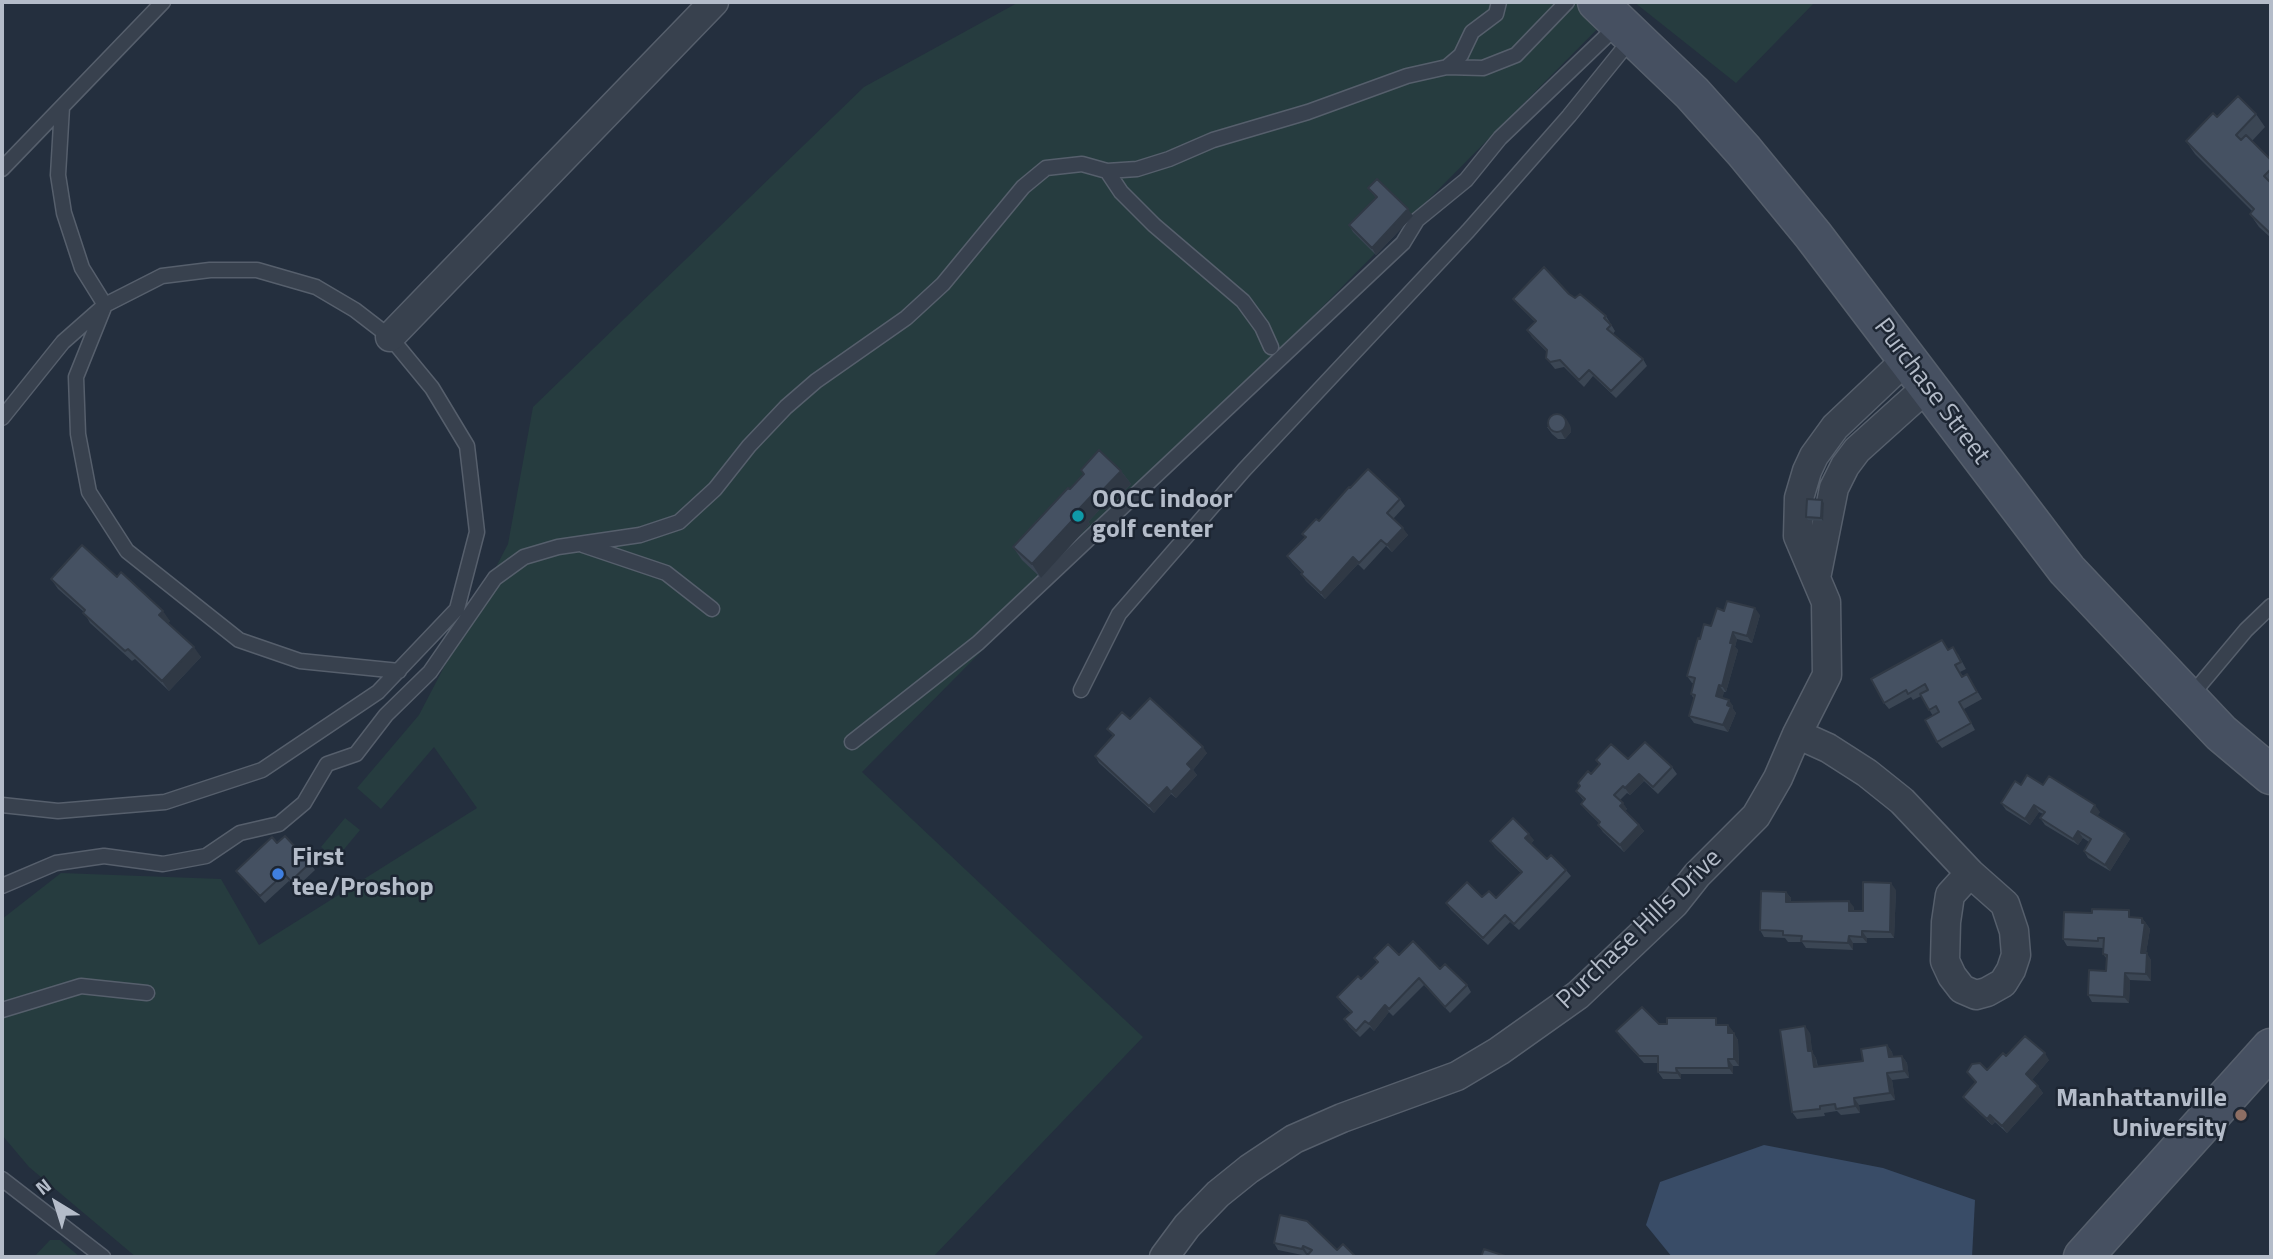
<!DOCTYPE html>
<style>
body{margin:0}
#map{position:relative;width:2273px;height:1259px;overflow:hidden;background:#242f3e;font-family:"Titillium Web",sans-serif}
canvas{display:block}
.frame{position:absolute;inset:0;border:4px solid #b4bcc9;pointer-events:none}
.north{position:absolute;left:21px;top:1168px;width:70px;height:70px;-webkit-text-stroke:5px #1d2633;paint-order:stroke;rotate:322deg;font-size:19px;font-weight:700;line-height:28px;text-align:center;color:#b4bcc9}
.north::after{content:'';display:block;margin:auto;width:24px;height:32px;background:#b4bcc9;clip-path:polygon(50% 0,100% 100%,50% 72%,0 100%)}
</style>
<div id="map">
<canvas width="2273" height="1259"></canvas>
<div class="frame"></div>
<div class="north">N</div>
</div>
<script>
const c = document.querySelector('canvas').getContext('2d');
c.lineJoin = 'round';
function fill(path, color) { c.fillStyle = color; c.fill(path, 'evenodd'); }
const toPath = rows => new Path2D(rows.map(r => 'M' + r).join(''));
function stroke(path, color, width, dash) { c.strokeStyle = color; c.lineWidth = width; c.lineCap = dash ? 'butt' : 'round'; c.setLineDash(dash || []); c.stroke(path); }
function drawText(font, color, halo, rows, align = 'center') {
  c.font = font + ' "Titillium Web",sans-serif'; c.lineWidth = 5; c.setLineDash([]); c.textBaseline = 'middle'; c.strokeStyle = halo; c.fillStyle = color; for (const [text, x, y, turn = 0] of rows) {
    c.save(); c.translate(x, y); c.rotate((+turn || 0) * Math.PI / 180); c.textAlign = isNaN(turn) ? turn : align; if (halo) c.strokeText(text, 0, 0); c.fillText(text, 0, 0); c.restore();
  }
}
const green = toPath([
 [1019,2,1624,2,862,772,1143,1037,933,1257,136,1257,29,1167,2,1135,2,919,61,873,221,879,259,945,477,808,434,747,381,809,357,788,419,715,508,544,533,407,864,87],
 [1634,2,1815,2,1736,83],
 [345,818,360,830,336,859,321,847],
 [50,1240,60,1240,80,1257,34,1257]
]);
const water = toPath([
 [1764,1145,1883,1168,1975,1200,1972,1257,1672,1257,1646,1225,1660,1182]
]);
const service = toPath([
 [1447,67,1483,68,1516,55,1567,2],
 [62,107,58,175,64,213,82,268,105,305,76,377,78,434,89,492,127,551,239,640,300,661,399,671],
 [2,169,163,2],
 [1107,171,1121,192,1154,225,1243,301,1262,327,1271,347],
 [2,418,63,342,105,305,162,276,210,270,257,270,316,287,355,310,390,337,432,388,467,446,477,532,457,609,378,692,262,770,165,802,58,811,2,805],
 [583,545,666,573,712,609],
 [1081,690,1119,614,1244,470,1468,231,1569,116,1632,38],
 [2189,698,2246,630,2271,606],
 [852,742,978,643,1403,243,1417,220,1466,180,1500,138,1619,24],
 [2,886,56,863,104,856,163,864,206,856,240,833,279,824,304,803,327,764,356,754,386,715,430,672,495,578,524,557,558,547,640,535,679,522,715,489,749,446,786,407,816,381,906,318,943,284,1023,187,1046,168,1082,164,1107,171,1137,169,1169,159,1213,140,1308,112,1407,76,1447,67,1461,55,1472,32,1496,14,1499,2],
 [2,1010,81,986,147,993],
 [2,1179,103,1257]
]);
const minor = toPath([
 [390,337,714,2],
 [1816,578,1834,488,1845,466,1857,450,1927,387],
 [1797,734,1828,748,1867,773,1902,801,1970,873],
 [1970,873,2005,904,2014,931,2016,955,2011,970,2003,983,1987,992,1976,995,1962,989,1952,976,1945,961,1946,922,1950,895,1970,873],
 [1164,1257,1187,1226,1218,1194,1249,1169,1294,1139,1342,1118,1457,1076,1499,1051,1578,995,1674,904,1697,875,1756,816,1778,778,1797,734,1827,675,1826,602,1798,536,1799,498,1807,471,1814,456,1835,427,1907,359]
]);
const secondary = toPath([
 [1597,2,1692,93,1744,151,1813,235,2067,570,2221,733,2271,775],
 [2083,1257,2271,1048]
]);
const wall = toPath([
 [2256,114,2265,127,2252,141,2271,160,2271,238,2259,227,2250,214,2252,211,2195,154,2186,141,2217,117],
 [1368,188,1413,216,1376,255,1353,232,1349,225,1376,198],
 [1569,294,1606,316,1615,331,1613,334,1643,359,1647,366,1616,398,1593,376,1584,387,1564,367,1555,369,1546,358,1547,352,1532,337,1527,330,1535,322,1518,305,1513,299],
 [1570,425,1571,432,1565,439,1558,439,1552,434,1547,427],
 [1081,470,1121,471,1131,484,1106,510,1102,507,1088,522,1090,524,1041,578,1022,560,1013,547,1084,475],
 [1350,488,1400,499,1405,506,1393,519,1408,535,1392,552,1386,546,1364,570,1358,564,1325,599,1306,581,1301,574,1302,573,1292,563,1287,556,1305,537,1302,534,1319,521],
 [1822,500,1824,503,1823,521,1808,520,1806,517],
 [117,577,170,621,168,623,201,657,169,691,135,659,132,661,90,623,84,612,58,589,51,579],
 [1724,611,1760,615,1752,643,1737,639,1735,647,1738,650,1726,692,1724,692,1722,698,1733,706,1733,709,1736,713,1728,732,1694,723,1689,716,1694,699,1691,694,1694,683,1692,683,1687,676,1700,639],
 [1949,650,1958,654,1966,669,1960,672,1963,676,1967,674,1982,699,1964,709,1975,730,1942,748,1937,742,1933,716,1921,696,1913,700,1911,697,1889,709,1884,703],
 [1130,719,1207,753,1193,770,1197,775,1176,798,1171,794,1154,813,1099,763,1095,756,1113,736,1107,729],
 [1628,759,1672,767,1677,774,1658,794,1644,781,1630,795,1627,793,1620,800,1627,809,1625,811,1639,825,1644,831,1624,852,1603,832,1598,825,1599,823,1586,810,1581,804,1584,801,1576,791,1599,765,1596,760],
 [2021,785,2043,785,2100,812,2097,816,2130,839,2110,871,2088,858,2084,851,2089,842,2083,838,2078,845,2045,825,2040,818,2043,814,2039,812,2030,825,2006,810,2001,803],
 [1534,840,1531,844,1547,859,1566,870,1571,876,1519,930,1510,922,1488,945,1451,910,1446,903,1482,897,1496,898,1521,873,1495,848,1490,841],
 [277,843,310,863,315,870,296,888,289,881,265,903,241,877,236,871],
 [1896,890,1894,938,1867,938,1867,943,1853,943,1853,950,1806,948,1802,942,1788,942,1785,938,1764,937,1760,930,1786,892,1791,898,1791,902,1854,907,1854,911,1863,911],
 [2134,917,2142,918,2150,929,2146,953,2151,960,2151,981,2130,980,2129,1003,2092,1002,2088,995,2106,971,2107,959,2103,954,2104,944,2103,948,2067,946,2063,939],
 [1399,955,1440,969,1467,985,1471,992,1450,1013,1424,985,1393,1016,1389,1012,1374,1031,1370,1027,1360,1037,1349,1026,1344,1019,1351,1013,1342,1004,1337,997,1361,979,1377,963,1374,958],
 [1659,1024,1728,1025,1738,1040,1739,1066,1733,1066,1733,1074,1681,1074,1681,1079,1663,1079,1658,1072,1658,1063,1644,1063,1621,1038,1616,1031],
 [1810,1033,1812,1052,1816,1058,1818,1067,1863,1061,1887,1045,1892,1052,1893,1057,1902,1056,1907,1063,1909,1078,1892,1080,1895,1100,1859,1105,1860,1113,1841,1115,1837,1111,1824,1113,1825,1116,1797,1119,1792,1112],
 [2006,1056,2049,1060,2032,1080,2038,1086,2043,1093,2007,1133,1995,1122,1992,1125,1968,1103,1963,1097,1976,1082,1967,1072,1987,1070],
 [1274,1243,1337,1250,1309,1254,1307,1253,1307,1256,1278,1250]
]);
const shadedWall = toPath([
 [1408,209,1413,216,1376,255,1372,248],
 [1566,418,1570,425,1571,432,1565,439,1561,432],
 [1121,471,1131,484,1106,510,1096,497],
 [1093,494,1102,507,1088,522,1090,524,1041,578,1032,564],
 [1822,500,1824,503,1823,521,1821,518],
 [1403,528,1408,535,1392,552,1387,545],
 [1353,557,1358,564,1325,599,1321,593],
 [1755,608,1760,615,1752,643,1747,636],
 [163,611,170,621,166,625,159,615],
 [1733,632,1737,639,1735,647,1738,650,1726,692,1722,686],
 [194,647,201,657,169,691,162,681],
 [1719,685,1724,692,1721,703,1716,696],
 [1729,700,1733,706,1733,709,1736,713,1728,732,1723,725],
 [1203,747,1207,753,1193,770,1197,775,1176,798,1171,792,1187,764],
 [1639,774,1644,781,1630,795,1625,788],
 [1167,787,1171,794,1154,813,1149,806],
 [1623,803,1627,809,1624,813,1620,806],
 [2034,805,2039,812,2030,825,2025,819],
 [2095,805,2100,812,2096,818,2091,812],
 [1639,825,1644,831,1624,852,1620,845],
 [2078,831,2083,838,2078,845,2073,839],
 [2125,833,2130,839,2110,871,2105,865],
 [1529,834,1534,840,1530,845,1525,838],
 [1891,883,1896,890,1894,938,1890,932],
 [1786,892,1791,898,1790,909,1786,902],
 [1849,901,1854,907,1853,918,1849,911],
 [2142,918,2150,929,2145,959,2141,953],
 [1862,931,1867,938,1867,943,1862,937],
 [1849,936,1853,943,1853,950,1848,943],
 [2147,953,2151,960,2151,981,2146,974],
 [2125,973,2130,980,2129,1003,2124,997],
 [1385,1005,1389,1012,1374,1031,1369,1024],
 [1728,1025,1733,1031,1733,1040,1728,1033],
 [1805,1026,1810,1033,1812,1052,1816,1058,1818,1074,1814,1067,1808,1051],
 [1734,1033,1738,1040,1739,1066,1734,1059],
 [1887,1045,1892,1052,1894,1064,1889,1057],
 [2045,1053,2049,1060,2031,1081,2026,1074],
 [1902,1056,1907,1063,1909,1078,1904,1071],
 [1728,1059,1733,1066,1733,1074,1729,1068],
 [1676,1068,1681,1074,1681,1079,1677,1073],
 [1887,1073,1892,1080,1895,1100,1890,1093],
 [2038,1086,2043,1093,2007,1133,2002,1126],
 [1854,1098,1859,1105,1860,1113,1855,1106],
 [1990,1115,1995,1122,1992,1125,1987,1119],
 [1303,1246,1307,1253,1307,1256,1302,1249]
]);
const building = toPath([
 [2238,96,2256,114,2236,135,2241,140,2246,135,2271,160,2271,169,2264,176,2271,183,2271,234,2250,214,2254,209,2186,141,2213,113,2217,117,2238,96],
 [1377,179,1408,209,1372,248,1349,225,1377,197,1368,188,1377,179],
 [1544,267,1569,294,1575,298,1580,294,1606,316,1604,318,1611,325,1607,329,1643,359,1611,391,1589,370,1579,380,1560,360,1550,362,1546,358,1547,350,1527,330,1536,321,1513,299,1544,267],
 '1548 423a9 9 0 1 1 18 0a9 9 0 1 1-18 0Z',
 [1099,450,1121,471,1096,497,1093,494,1079,509,1081,511,1032,564,1013,547,1068,488,1070,489,1084,474,1081,470,1099,450],
 [1368,469,1400,499,1387,513,1403,528,1387,545,1381,540,1359,563,1353,557,1321,593,1301,574,1303,572,1287,556,1306,537,1302,534,1316,519,1319,521,1349,487,1350,488,1368,469],
 [1807,499,1822,500,1821,518,1806,517,1807,499],
 [82,545,117,577,121,572,163,611,159,615,194,647,162,681,128,649,125,651,83,613,85,610,51,579,82,545],
 [1727,601,1755,608,1747,636,1733,632,1730,643,1733,643,1722,686,1719,685,1716,696,1729,700,1727,705,1731,707,1723,725,1689,716,1695,695,1691,694,1695,678,1687,676,1698,638,1700,639,1704,624,1711,626,1717,608,1724,611,1727,601],
 [1942,640,1948,650,1953,647,1961,662,1955,665,1962,677,1967,674,1977,692,1959,702,1971,723,1937,742,1925,720,1939,712,1936,706,1929,710,1920,694,1928,690,1925,684,1908,694,1906,690,1884,703,1871,679,1942,640],
 [1150,698,1203,747,1187,764,1192,769,1171,792,1167,787,1149,806,1095,756,1114,735,1107,729,1122,712,1130,719,1150,698],
 [1645,742,1672,767,1653,787,1639,774,1625,788,1623,786,1614,795,1623,803,1620,806,1639,825,1620,845,1598,825,1600,822,1581,804,1585,799,1576,791,1580,786,1578,783,1588,771,1591,774,1600,764,1596,760,1611,744,1628,759,1645,742],
 [2027,775,2043,785,2049,776,2095,805,2091,812,2125,833,2105,865,2084,851,2091,839,2078,831,2073,839,2040,818,2045,812,2034,805,2025,819,2001,803,2015,781,2021,785,2027,775],
 [1513,818,1529,834,1525,838,1547,859,1551,855,1566,870,1514,924,1505,915,1483,938,1446,903,1467,882,1482,897,1489,891,1496,898,1522,872,1490,841,1513,818],
 [285,836,310,863,291,881,284,874,260,896,236,871,272,837,277,843,285,836],
 [1863,882,1891,883,1890,932,1862,931,1862,937,1849,936,1848,943,1801,941,1802,936,1783,935,1783,931,1760,930,1761,891,1786,892,1786,902,1849,901,1849,911,1863,911,1863,882],
 [2092,909,2129,910,2129,917,2142,918,2142,923,2145,923,2141,953,2147,953,2146,974,2125,973,2124,997,2088,995,2089,970,2106,971,2107,955,2103,954,2104,938,2098,938,2098,941,2063,939,2064,912,2092,913,2092,909],
 [1413,941,1440,969,1445,964,1467,985,1445,1007,1419,978,1389,1009,1385,1005,1369,1024,1365,1021,1356,1031,1344,1019,1352,1012,1337,997,1358,976,1361,979,1378,962,1374,958,1388,944,1399,955,1413,941],
 [1642,1007,1659,1024,1667,1024,1667,1018,1716,1018,1716,1025,1728,1025,1728,1033,1734,1033,1734,1059,1728,1059,1729,1068,1676,1068,1677,1073,1658,1072,1658,1056,1639,1056,1616,1031,1642,1007],
 [1805,1026,1808,1051,1812,1051,1814,1067,1863,1061,1861,1049,1887,1045,1889,1057,1902,1056,1904,1071,1887,1073,1890,1093,1854,1098,1855,1106,1836,1109,1835,1104,1820,1106,1820,1109,1792,1112,1780,1030,1805,1026],
 [2025,1036,2045,1053,2026,1074,2038,1086,2002,1126,1990,1115,1987,1119,1963,1097,1976,1082,1967,1072,1972,1064,1980,1063,1987,1070,2003,1053,2006,1056,2025,1036],
 [1280,1215,1307,1221,1337,1250,1343,1244,1356,1257,1306,1257,1312,1250,1303,1246,1302,1249,1274,1243,1280,1215],
 [1484,1249,1508,1257,1481,1257,1484,1249]
]);
const markers = [
 [1078,516,7,"#0f9aa8"],
 [278,874,7,"#3f7fe0"],
 [2241,1115,7,"#8d6e63"]
];
const streetNames = [
 ["Purchase Street",1931,392,53],
 ["Purchase Hills Drive",1640,930,-44]
];
const poiNames = [
 ["OOCC indoor",1092,501],
 ["golf center",1092,531],
 ["First",292,859],
 ["tee/Proshop",292,889],
 ["Manhattanville",2227,1100,"right"],
 ["University",2227,1130,"right"]
];
fill(green, '#263c3f');
fill(water, '#394c67');
stroke(service, '#565f6c', 17);
stroke(minor, '#565f6c', 31);
stroke(secondary, '#565f6c', 41);
stroke(service, '#38414e', 14);
stroke(minor, '#38414e', 28);
stroke(secondary, '#465061', 38);
fill(wall, '#3b4654');
fill(shadedWall, '#303945');
fill(building, '#455162');
stroke(building, '#303945', 2);
for (const [x, y, r, color] of markers) { const dot = new Path2D(); dot.arc(x, y, r, 0, 2 * Math.PI); c.fillStyle = color; c.fill(dot); stroke(dot, '#1d2633', 2.5); }
drawText('26px', '#b4bcc9', '#1d2633', streetNames);
drawText('bold 26px', '#b4bcc9', '#1d2633', poiNames, 'left');
</script>
